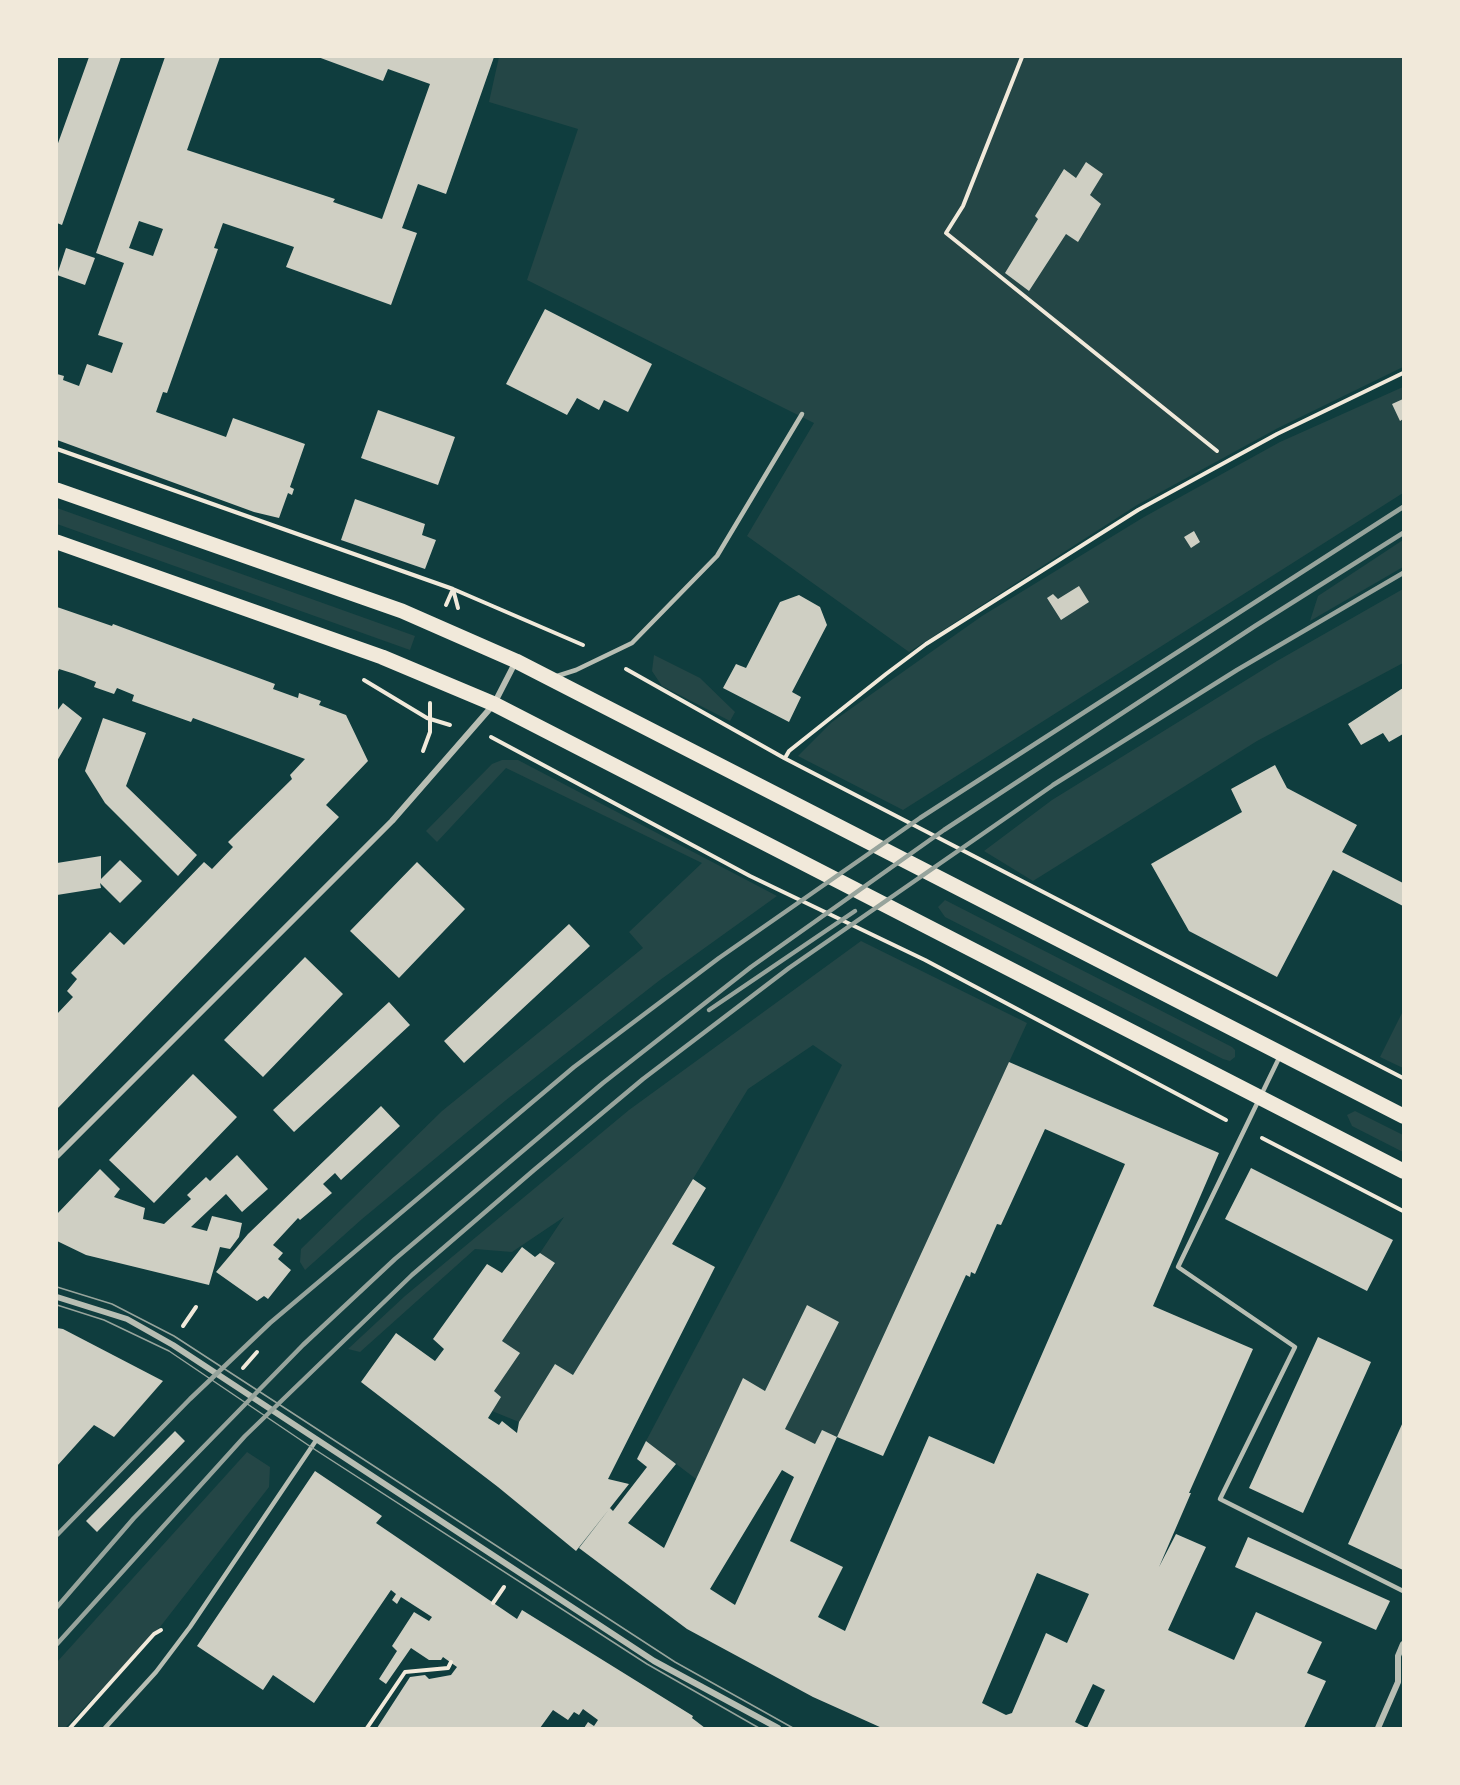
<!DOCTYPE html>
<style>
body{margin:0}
#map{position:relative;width:1460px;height:1785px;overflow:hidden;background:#0f3d3e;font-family:Raleway,sans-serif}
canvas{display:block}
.frame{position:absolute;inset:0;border:58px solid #f1e9da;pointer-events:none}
</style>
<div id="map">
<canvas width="1460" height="1785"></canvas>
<div class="frame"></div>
</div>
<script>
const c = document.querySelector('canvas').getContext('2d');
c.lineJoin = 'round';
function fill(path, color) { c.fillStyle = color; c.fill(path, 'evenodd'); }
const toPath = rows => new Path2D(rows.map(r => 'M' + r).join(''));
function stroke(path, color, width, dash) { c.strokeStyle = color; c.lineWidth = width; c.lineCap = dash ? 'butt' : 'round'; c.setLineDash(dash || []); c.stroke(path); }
const green = toPath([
 [499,57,1403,57,1403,367,1278,428,1137,505,909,652,747,536,814,423,527,280,578,129,489,102],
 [1403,387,1403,493,903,810,798,756,832,722,982,616,1144,517,1280,442],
 [57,508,415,636,410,650,57,524],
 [1403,540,1403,567,1310,621,1318,596],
 [1403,589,1403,663,1257,741,1033,881,984,851,1052,800,1277,661],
 [654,655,700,678,735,712,730,721,662,686,652,671],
 [502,760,518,760,777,896,660,980,506,1100,362,1219,305,1270,300,1262,301,1249,442,1111,643,948,629,932,702,863,506,768,437,842,426,831,492,764],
 [945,900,1232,1047,1235,1050,1235,1057,1230,1061,1223,1059,945,917,938,907],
 [861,941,1027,1023,837,1437,822,1431,815,1444,785,1429,839,1322,807,1305,765,1391,743,1379,696,1479,646,1441,782,1185,842,1065,813,1045,748,1089,573,1375,555,1364,519,1422,492,1411,501,1397,494,1391,519,1353,502,1341,555,1264,540,1253,564,1217,512,1252,475,1249,360,1352,348,1349,405,1296,629,1110],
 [1403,1011,1403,1068,1380,1057],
 [1355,1111,1403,1135,1403,1152,1352,1126,1347,1115],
 [247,1452,270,1467,269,1487,160,1627,65,1728,57,1728,57,1662]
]);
const building = toPath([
 [89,57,121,57,62,225,57,223,57,146],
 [165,57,220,57,187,150,335,199,333,202,382,219,430,84,388,69,383,81,318,57,494,57,446,194,418,184,402,228,417,233,391,305,286,267,294,247,223,223,214,248,218,249,167,393,163,392,156,412,226,437,233,418,305,444,290,487,294,489,292,495,288,493,279,518,254,512,57,440,57,374,64,376,63,380,79,386,87,364,112,373,123,343,98,335,124,263,96,253],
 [139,221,163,229,153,256,129,248],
 [1086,162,1103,174,1090,195,1101,204,1078,242,1066,234,1029,291,1005,273,1038,219,1035,216,1064,169,1076,178],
 [66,248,95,258,85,285,57,275],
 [545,309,652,364,628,412,604,400,599,410,577,398,567,415,506,384],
 [1403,399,1403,419,1400,421,1392,404],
 [378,410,455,437,438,485,361,458],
 [355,499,425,524,422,535,436,540,425,569,341,540],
 [1194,531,1200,542,1191,548,1184,537],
 [1079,586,1089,602,1061,620,1047,598,1053,594,1058,599],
 [799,595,820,607,827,625,792,692,801,697,789,722,723,688,736,664,746,668,780,602],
 [57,607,112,626,113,624,275,684,273,689,298,698,299,693,321,701,319,705,346,715,368,761,326,805,339,817,57,1109,57,1014,73,997,67,991,77,979,71,973,110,932,124,945,204,862,212,869,233,847,228,842,292,779,290,775,305,759,193,718,191,722,132,701,134,695,117,688,114,694,94,687,96,682,75,674,59,669,57,674],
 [1403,688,1403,734,1389,742,1383,733,1361,745,1348,724],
 [63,703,82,718,57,761,57,711],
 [103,718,146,733,126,786,197,855,178,876,105,803,85,771],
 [1275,765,1287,788,1357,825,1342,852,1403,883,1403,906,1333,870,1277,977,1189,931,1151,864,1242,812,1231,789],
 [101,856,101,879,120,860,142,881,120,903,100,883,101,888,57,895,57,863],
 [417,862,465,909,399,978,350,931],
 [569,924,590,946,464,1063,444,1041],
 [305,957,343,994,263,1077,224,1040],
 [389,1002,410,1025,294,1132,273,1110],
 [1009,1062,1219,1153,1153,1306,1253,1349,1189,1493,1191,1493,1159,1567,1176,1534,1206,1547,1168,1630,1234,1660,1256,1612,1322,1642,1307,1673,1326,1681,1304,1728,882,1728,813,1697,687,1629,579,1548,610,1508,613,1511,647,1467,637,1459,646,1441,676,1464,628,1523,664,1548,743,1378,765,1391,807,1305,839,1322,785,1429,815,1444,822,1430,837,1437,790,1541,843,1567,818,1617,845,1631,929,1436,994,1464,1125,1164,1045,1129,1001,1225,997,1224,975,1274,971,1272,970,1277,966,1275,883,1456,837,1437],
 [782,1470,794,1477,735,1605,710,1589],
 [1037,1573,1089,1594,1067,1643,1046,1633,1012,1713,1006,1715,982,1703],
 [1093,1684,1105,1690,1087,1728,1075,1722],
 [193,1074,237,1117,154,1203,109,1160],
 [381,1106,400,1126,341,1180,335,1173,323,1184,332,1193,300,1220,298,1218,273,1245,283,1253,278,1259,291,1270,268,1299,264,1296,257,1301,216,1272,248,1234],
 [237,1155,268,1189,242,1212,226,1194,191,1227,207,1231,212,1216,242,1223,239,1237,230,1249,220,1247,209,1285,86,1255,57,1241,57,1214,100,1169,120,1189,114,1197,145,1208,143,1219,164,1224,191,1199,187,1195,206,1177,210,1181],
 [1251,1168,1393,1240,1367,1291,1225,1219],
 [693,1179,706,1188,672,1244,715,1267,608,1479,629,1484,576,1551,498,1487,361,1382,396,1333,435,1361,444,1349,433,1339,487,1264,502,1273,522,1247,535,1257,540,1253,555,1263,502,1341,520,1353,494,1391,501,1397,488,1418,499,1425,502,1421,517,1433,519,1422,555,1364,573,1375],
 [57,1328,63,1329,163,1381,114,1437,94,1425,57,1466],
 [1318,1337,1371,1362,1303,1513,1249,1488],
 [1403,1422,1403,1570,1348,1544],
 [175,1431,185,1441,97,1532,86,1521],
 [315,1471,382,1516,376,1523,517,1619,522,1610,693,1716,692,1718,705,1728,584,1728,588,1722,594,1726,598,1720,583,1709,579,1715,574,1712,568,1720,553,1710,540,1728,377,1728,410,1677,425,1675,429,1679,451,1675,457,1667,443,1657,441,1660,429,1660,411,1648,386,1684,379,1679,397,1651,392,1646,414,1612,429,1621,432,1617,401,1597,397,1604,392,1600,396,1594,391,1590,314,1703,273,1675,263,1690,197,1646],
 [1248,1537,1390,1601,1376,1630,1235,1567]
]);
const path = toPath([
 [1022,57,963,206,946,233,1217,451],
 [57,449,453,589,583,645],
 [453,589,458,608],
 [446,605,453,589],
 [626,669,784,758,1403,1078],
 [364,680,427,718,450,725],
 [491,737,750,876,925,960,1226,1120],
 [423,751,430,732,430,703],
 [785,758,789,751,886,674,926,644,1138,510,1277,434,1403,373],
 [1262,1138,1403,1211],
 [183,1326,196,1307],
 [243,1368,257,1352],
 [493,1603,504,1587],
 [70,1728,154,1634,161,1630],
 [367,1728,405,1672,448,1668,451,1662]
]);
const service = toPath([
 [554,677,576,670,632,643,717,556,802,414],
 [1280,1056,1178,1267,1295,1347,1220,1499,1403,1591],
 [105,1728,156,1672,190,1627,317,1439]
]);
const minor = toPath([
 [57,1156,392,821,494,704,516,661],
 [57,1297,127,1319,173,1345,654,1661,778,1728],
 [1378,1728,1398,1682,1398,1656,1403,1644]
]);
const primary = toPath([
 [57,490,402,611,516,661,1403,1116],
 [57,542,382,657,494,704,1403,1171]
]);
const tram = toPath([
 [57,1287,112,1304,174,1336,675,1662,793,1728],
 [57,1305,104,1320,169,1351,311,1447,647,1664,759,1728]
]);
const rail = toPath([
 [1053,785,1237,670,1403,573],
 [709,1010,855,911],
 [57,1535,190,1399,270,1323,574,1067,719,958,920,818,1403,507],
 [57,1607,134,1518,303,1345,395,1259,603,1083,751,967,944,830,1255,626,1403,533],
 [57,1644,245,1436,412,1275,534,1170,643,1079,789,968,1059,781]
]);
fill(green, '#244646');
fill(building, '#cfcfc3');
stroke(path, '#f1e9da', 4);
stroke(service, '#b8beb3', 4.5);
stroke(minor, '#b8beb3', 6);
stroke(primary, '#f1e9da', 15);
stroke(tram, '#97a49c', 1.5);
stroke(rail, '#97a49c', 4.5);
</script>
